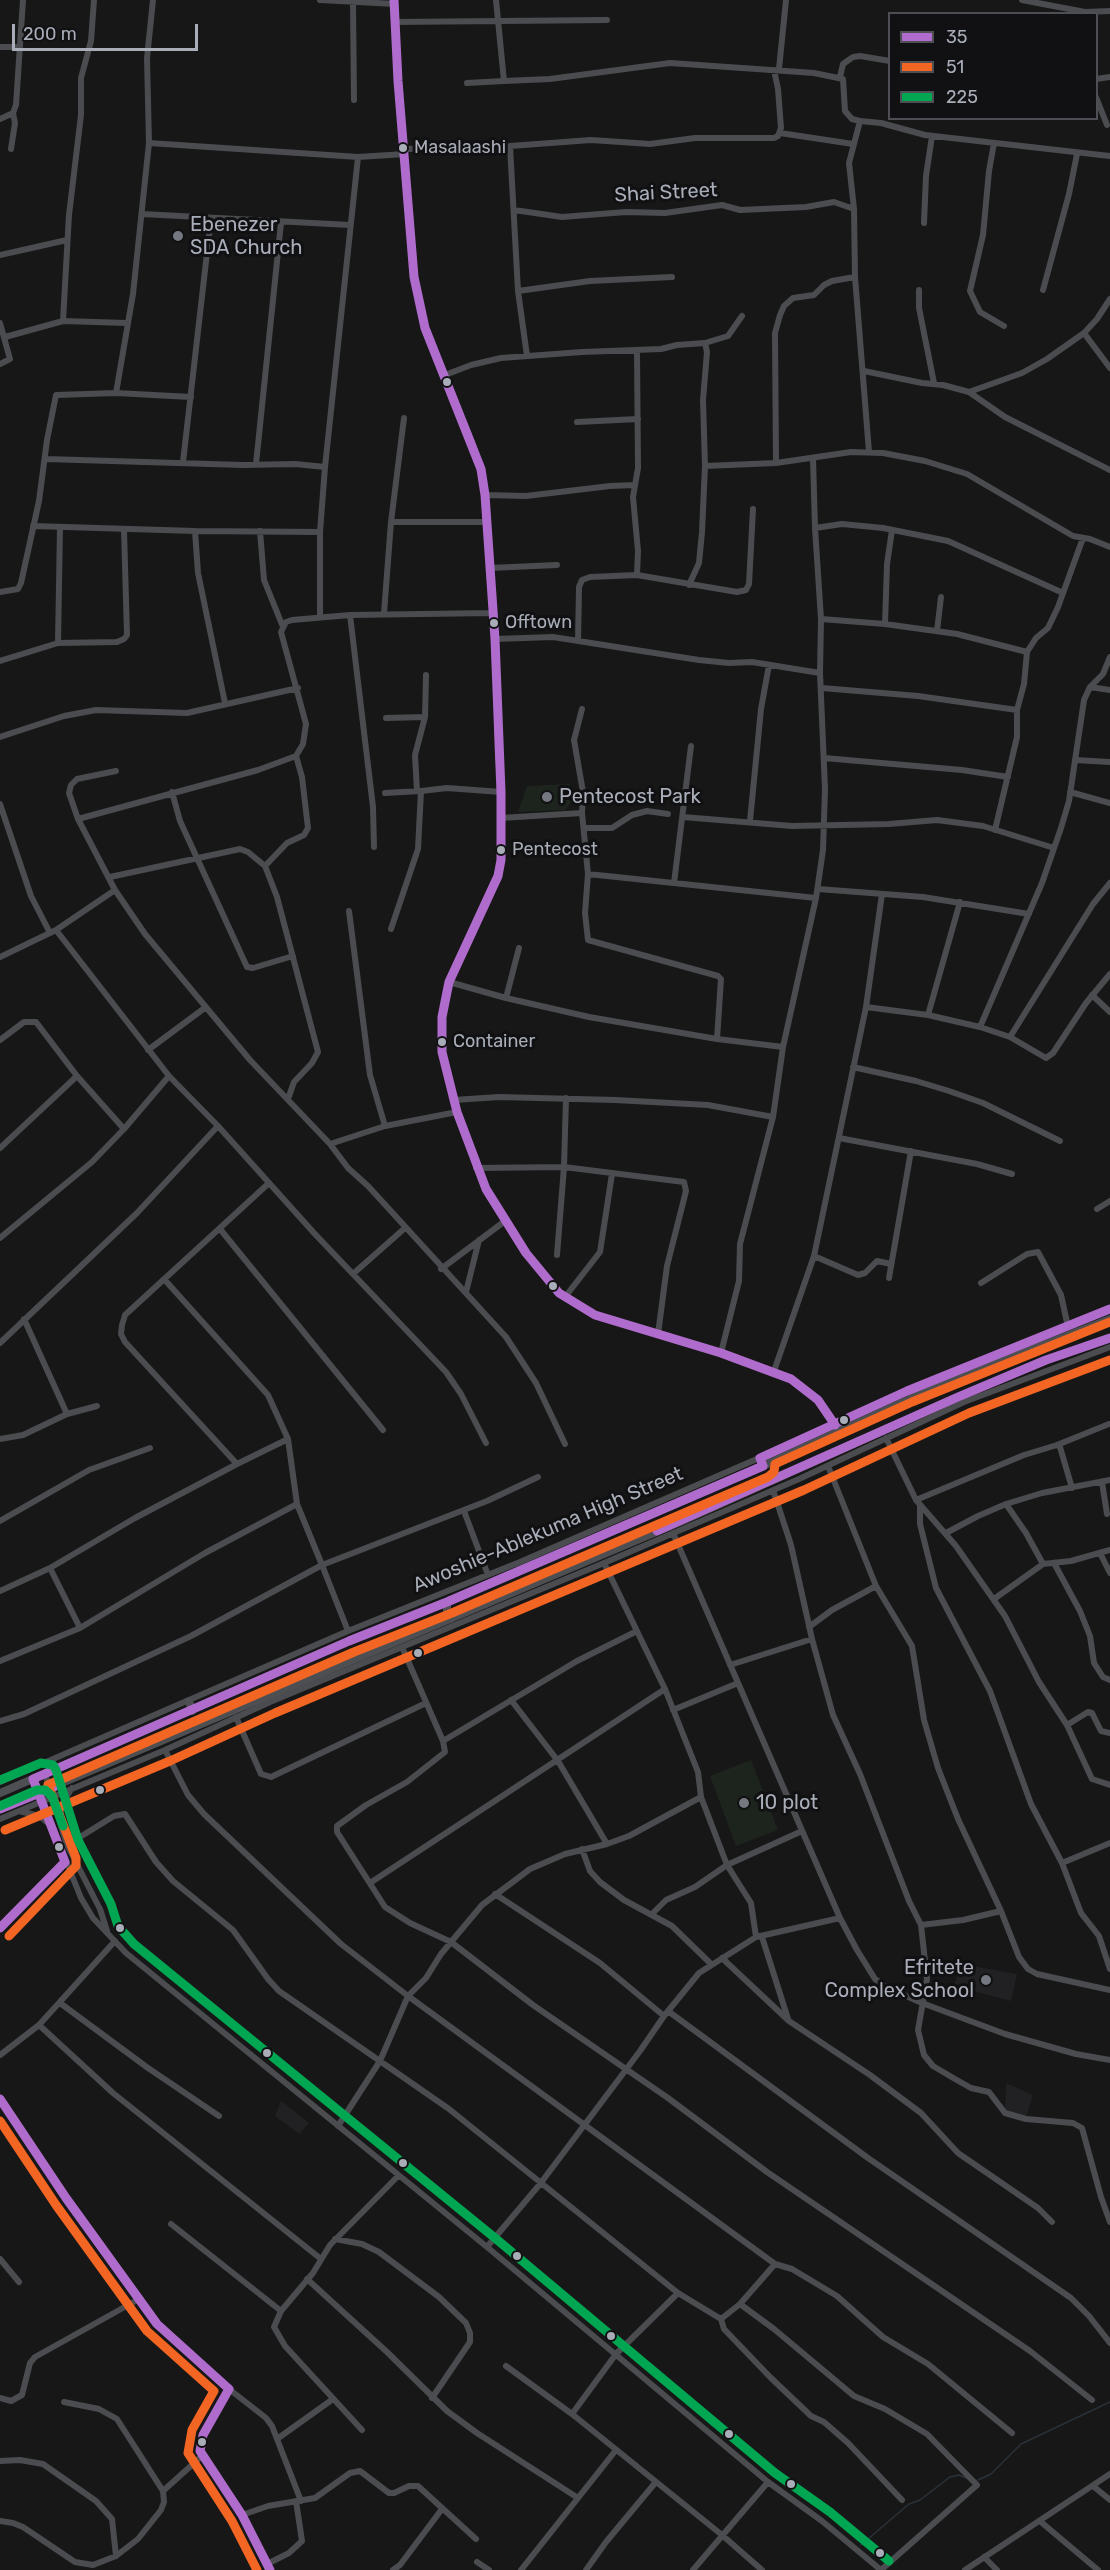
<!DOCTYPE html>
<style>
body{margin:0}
#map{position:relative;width:1110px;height:2570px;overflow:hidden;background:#171717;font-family:Rubik,sans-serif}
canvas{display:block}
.legend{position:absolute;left:888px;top:12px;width:210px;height:108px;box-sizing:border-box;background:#111113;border:2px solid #4d4f55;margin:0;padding:8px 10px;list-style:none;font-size:18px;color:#a8adb8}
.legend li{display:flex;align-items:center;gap:12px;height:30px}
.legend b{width:30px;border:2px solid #4d4f55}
.scale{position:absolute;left:12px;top:24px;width:186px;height:27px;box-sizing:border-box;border:3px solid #a8adb8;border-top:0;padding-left:8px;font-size:18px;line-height:21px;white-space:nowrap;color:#a8adb8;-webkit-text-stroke:4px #111113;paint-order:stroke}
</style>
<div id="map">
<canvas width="1110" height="2570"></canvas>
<ul class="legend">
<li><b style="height:8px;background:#b06ccc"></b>35</li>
<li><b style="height:8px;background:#f26522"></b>51</li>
<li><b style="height:8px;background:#00a651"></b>225</li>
</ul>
<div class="scale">200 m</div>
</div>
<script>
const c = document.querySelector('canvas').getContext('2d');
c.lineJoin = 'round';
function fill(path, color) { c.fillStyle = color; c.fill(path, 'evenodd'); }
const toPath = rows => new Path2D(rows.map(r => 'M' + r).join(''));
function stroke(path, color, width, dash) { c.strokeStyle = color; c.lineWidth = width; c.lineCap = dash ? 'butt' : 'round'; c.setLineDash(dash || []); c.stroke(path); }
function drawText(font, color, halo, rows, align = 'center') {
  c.font = font + ' Rubik,sans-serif'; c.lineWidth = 6; c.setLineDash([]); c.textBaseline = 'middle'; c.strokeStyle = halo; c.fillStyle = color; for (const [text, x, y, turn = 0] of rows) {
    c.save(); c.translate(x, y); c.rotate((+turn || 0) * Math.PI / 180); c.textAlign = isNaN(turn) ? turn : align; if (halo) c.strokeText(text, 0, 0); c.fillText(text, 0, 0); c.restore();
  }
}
const built = toPath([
 [961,1964,1017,1974,1011,2001,954,1986],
 [1006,2083,1033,2095,1026,2117,1005,2112],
 [281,2101,309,2123,299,2134,275,2116]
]);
const green = toPath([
 [570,784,571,802,566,810,518,812,527,786],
 [751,1760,778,1830,736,1846,710,1776]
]);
const stream = toPath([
 [978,2480,991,2474,1021,2444,1110,2402],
 [861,2545,909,2504,920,2500,950,2477,959,2475,966,2478]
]);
const minor = toPath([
 [320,0,395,4],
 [394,0,398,81,414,277,425,328,472,442,481,469,485,495,495,639,498,755,501,792,501,860,498,876,449,982,445,1001,442,1017,442,1052,457,1112,486,1189,526,1253,559,1293,595,1315,721,1353,791,1379,818,1400,835,1425],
 [496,0,504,81,550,79,670,63,814,73,843,79,845,111,852,119,860,121,881,123,925,135,1110,156],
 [1022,0,1085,12,1110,11],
 [353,2,354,100],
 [395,22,607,20],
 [0,47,19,47],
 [779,69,786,0],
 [840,77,843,64,853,57,860,56,890,61],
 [1096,79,1110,77],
 [467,83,504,81],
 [1096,97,1107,125],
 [0,119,13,113,16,105,23,0],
 [860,121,849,163,854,209,855,277,869,452],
 [780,133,853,144],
 [149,143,358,157,405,154],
 [994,143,989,171,983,235,970,291,980,312,1004,326],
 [510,146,518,291,527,356],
 [11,149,15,123,13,113],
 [404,149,510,146,591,140,650,144,695,138,774,138,778,136,781,128,778,89,774,70],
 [514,210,562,217,626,212,665,213,722,205,740,210,806,207,834,202,854,209],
 [142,214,350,225],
 [924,223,926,176,932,136],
 [0,255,67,240],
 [919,290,919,308,934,383],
 [1043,290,1069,194,1077,154],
 [518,291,590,281,672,277],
 [63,321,69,215,81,115,81,78,91,41,94,0],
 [0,323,10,359,0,364],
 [1084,333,1110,368],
 [5,337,63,321,127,323],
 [705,343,728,336,742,316],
 [637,350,638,468,633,497,638,551,637,575],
 [864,371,922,383,943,385,969,392,1005,417,1110,470],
 [445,375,471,365,501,358,582,352,661,349,677,345,705,343,707,352,703,400,705,466,702,532,699,563,689,585],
 [969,392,1022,373,1047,359,1084,333,1097,319,1110,299],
 [116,393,133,294,149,143,147,58,153,0],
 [577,422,638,419],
 [46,459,243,465,295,464,325,467],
 [183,462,211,218],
 [776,463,775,333,780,315,784,306,793,298,814,295,824,285,832,281,855,277],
 [256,464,281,223],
 [705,466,776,463,851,452,883,453,925,461,967,474,1073,536,1090,539,1110,547],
 [485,495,526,496,610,486,635,485],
 [391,522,487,522],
 [33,526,195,531],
 [815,528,842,524,883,528,948,541,1063,593],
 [260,531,264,580,283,627],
 [490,568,557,565],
 [0,592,18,589,21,583,39,501,47,440,56,395,116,393,191,397],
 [384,613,391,522,404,418],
 [350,615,373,807,374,847],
 [320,617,320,532,325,467,358,157],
 [821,619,885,624,957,634,1027,652],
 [885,624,887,564,892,530],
 [937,631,941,597],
 [495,639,553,637,699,660,729,663,752,662,820,673],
 [578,641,579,587,582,580,590,577,637,575,737,592,746,590,749,584,753,509],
 [58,643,60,527],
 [0,661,58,643,117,642,124,639,127,635,124,530],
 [1090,687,1110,690],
 [822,688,918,696,1017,710],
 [225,703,198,573,195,531,320,532],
 [582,709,574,740,583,792,582,813,588,874,585,913,588,940,718,976,721,979,717,1039],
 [386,718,425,717],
 [0,737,64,716,96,710,187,713,298,688],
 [824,758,962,770,1008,777],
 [1075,760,1110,762],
 [116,771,77,779,71,785,69,793,78,819,115,890,145,934,250,1060,330,1144,348,1168,368,1186,506,1337,536,1383,565,1444],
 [417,791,415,755,425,717,426,675],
 [172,792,180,821,247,967,253,968,293,956],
 [1070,792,1110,803],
 [385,793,420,791],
 [0,804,31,896,50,933],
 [683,817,792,826,889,824,937,820,983,826,1054,848],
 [501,818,582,813],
 [78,819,258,770,296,756,303,744,306,724,281,632,286,622,292,620,350,615,493,613],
 [750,821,761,709,769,665],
 [584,828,612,828,632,815,647,811,668,814],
 [995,830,1017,737,1017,710,1024,684,1027,652,1036,638,1048,628,1058,607,1083,538],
 [588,874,816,898],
 [110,877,240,849,248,852,265,866],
 [674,883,691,746],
 [818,889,923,897,1029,914],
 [349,911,370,1075,385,1126],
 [391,929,418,849,421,791,447,788,501,792],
 [56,930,169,1076,218,1126,314,1233,446,1372,461,1394,486,1443],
 [0,957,56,930,115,890],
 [449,982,506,998,589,1017,717,1039,783,1047],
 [1092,995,1110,1012],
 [506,998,519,948],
 [866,1007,928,1015,980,1027,1010,1037,1046,1058,1053,1053,1086,1003,1110,974],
 [928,1015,960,902],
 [980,1027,1042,883,1061,828,1069,801,1084,700,1090,687,1103,674,1110,657],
 [1010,1037,1093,904,1110,883],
 [0,1040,24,1022,36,1022,77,1076,124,1129],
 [148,1050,206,1007],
 [853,1067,916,1081,949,1091,983,1103,1060,1141],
 [288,1099,294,1082,312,1063,318,1052,277,897,265,866,287,843,304,835,308,828,302,777,296,756],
 [454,1100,499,1097,615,1100,708,1105,773,1117],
 [839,1138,977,1164,1012,1174],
 [330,1144,385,1126,457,1112],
 [0,1148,77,1076],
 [476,1168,564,1167,684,1182,686,1191,667,1266,658,1334],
 [1097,1209,1110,1201],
 [220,1229,383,1430],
 [0,1238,92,1162,124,1129,169,1076],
 [557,1255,564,1167,566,1098],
 [814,1256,858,1275,865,1273,877,1261,891,1264],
 [441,1269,505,1221],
 [354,1273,405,1228],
 [889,1278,911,1151],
 [164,1279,268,1395,288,1439,297,1504],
 [981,1283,1027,1254,1038,1252,1061,1295,1068,1327],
 [466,1292,479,1240],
 [565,1297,600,1252,612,1174],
 [24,1319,67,1414],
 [0,1343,137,1213,218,1126],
 [721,1353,739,1281,740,1244,773,1117,783,1047,816,898,823,850,825,789,820,673,821,619,815,528,813,458],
 [774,1371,814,1256,866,1007,882,894],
 [886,1438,916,1500,956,1546,1005,1616,1039,1682,1067,1725,1092,1779,1110,1785],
 [0,1439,23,1435,67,1414,97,1406],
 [1057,1445,1060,1447,1072,1488],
 [237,1464,125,1342,121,1334,122,1325,125,1315,269,1183],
 [828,1466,876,1586,912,1646,924,1720,938,1768,958,1819,1001,1911,1019,1957,1028,1969,1037,1974,1110,1990],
 [1102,1482,1107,1514],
 [773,1490,791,1545,812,1639,833,1715,860,1774,909,1901,921,1925,927,1979,918,2030,924,2055,933,2066,955,2079,971,2088,989,2092,1005,2113,1026,2119,1073,2123,1082,2128,1101,2197,1110,2222],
 [916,1500,1024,1455,1057,1445,1109,1424],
 [1006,1504,1026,1533,1043,1564],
 [920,1505,920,1524,936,1588,990,1691,1031,1804,1062,1863,1081,1913,1099,1936,1110,1969],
 [464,1511,488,1575],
 [0,1521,89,1470,150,1448],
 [673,1533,840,1918,857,1950,875,1979,886,1987,922,2003,1005,2034,1076,2054,1110,2060],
 [946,1533,978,1516,1006,1504,1042,1493,1110,1480],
 [1100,1553,1110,1573],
 [604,1563,665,1689,698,1772,701,1797,727,1865,751,1903,756,1937],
 [1054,1563,1080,1611,1090,1636,1094,1663,1103,1677,1110,1680],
 [50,1568,80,1628],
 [0,1591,50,1568,135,1518,237,1464,288,1439],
 [994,1599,1043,1564,1071,1561,1110,1550],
 [809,1627,832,1610,876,1586],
 [402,1647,443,1741,445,1752,407,1782,366,1805,337,1826,337,1832,385,1907,410,1923,451,1942,533,2005,668,2098,767,2172,1030,2351,1092,2400],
 [0,1661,80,1628,205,1553,297,1504,322,1565,487,1501,538,1477],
 [730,1665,812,1639],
 [511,1700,558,1761,607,1844],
 [673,1710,738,1683],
 [236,1717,261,1774,271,1777,426,1703],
 [0,1721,24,1714,191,1636,322,1565,348,1631],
 [1067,1725,1088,1712,1092,1713,1101,1731,1110,1733],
 [443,1741,577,1661,637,1631],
 [165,1750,188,1795,204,1814,341,1944,408,1996,775,2264,792,2269,837,2296,883,2337,928,2364,1012,2433],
 [45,1774,67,1845,100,1909,107,1931],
 [33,1779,81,1898,93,1918,126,1953,487,2247,768,2482,822,2521,881,2570],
 [0,1782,348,1631,520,1562,835,1425,938,1377,1110,1309],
 [19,1811,39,1816,48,1823],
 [60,1817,62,1804,72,1788],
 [0,1819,165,1750,270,1702,604,1563,799,1479,964,1402,1110,1347],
 [67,1845,114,1816,125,1814,156,1862,173,1881,233,1930,268,1979,279,1991,449,2109,678,2293,721,2319,724,2329,770,2377,811,2416,824,2422,848,2443,902,2500],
 [582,1849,590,1871,600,1882,624,1900,672,1926,711,1964],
 [1062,1863,1110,1843],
 [370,1883,665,1689],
 [495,1894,600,1963,664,2016],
 [652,1914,666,1900,695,1887,727,1865,802,1831],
 [921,1925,963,1920,1001,1911],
 [0,1928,65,1862],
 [762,1937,788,2019],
 [722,1958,789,2021,870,2075,921,2113,958,2153,1038,2208,1052,2222],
 [60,2003,148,2068,219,2116],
 [668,2011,868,2158,1071,2298,1089,2316,1110,2343],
 [39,2025,113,2093,321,2259],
 [0,2055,39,2025,115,1941],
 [0,2099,66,2198,157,2324,229,2389,266,2418,272,2426,301,2501],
 [338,2126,380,2061,408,1996,426,1978,441,1954,482,1905,530,1869,565,1854,607,1844,629,1836,701,1797],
 [171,2224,281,2311],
 [335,2239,362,2244,379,2252,439,2297,466,2323,470,2333,470,2342,432,2398],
 [487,2247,540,2184,640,2051,664,2016,699,1973,756,1937,840,1918],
 [0,2259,19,2282],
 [307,2279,387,2352,447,2411,477,2433,578,2498],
 [740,2304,774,2329,854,2396,885,2409,927,2434,977,2485,881,2570],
 [721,2319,740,2304,775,2264],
 [506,2366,572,2414,722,2535,762,2570],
 [229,2389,203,2435,200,2451,242,2515,270,2570],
 [0,2398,11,2401,22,2395,30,2363,35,2357,139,2299],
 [64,2402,99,2409,117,2419,163,2491],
 [572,2414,616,2354,678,2293],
 [362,2430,285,2346,274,2327,281,2311,313,2273,330,2245,398,2176],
 [277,2439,333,2399],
 [0,2461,20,2460,43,2464,96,2501,112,2519,116,2556],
 [1093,2486,1110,2500],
 [242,2515,268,2506,315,2498,350,2473,360,2471,389,2493,394,2493,409,2486,418,2486,476,2539],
 [0,2521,13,2523,23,2527,75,2562,93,2565,116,2556,138,2539,161,2510,164,2502,163,2491,203,2455],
 [1041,2522,1098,2570],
 [984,2557,997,2570],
 [477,2562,489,2570],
 [267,2564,289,2553,302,2541,296,2501],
 [393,2570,400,2565,442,2509],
 [521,2570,616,2450],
 [586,2570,606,2542,655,2483],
 [693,2570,768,2482],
 [965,2570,1110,2474]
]);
const major = toPath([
 [447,1602,447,1613,451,1619],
 [189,1701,192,1711],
 [0,1793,349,1641,447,1602,763,1466,941,1385,1110,1319],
 [0,1809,682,1521,958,1397,1046,1360,1110,1338]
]);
const bus1 = toPath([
 [394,0,398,81,414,277,425,328,481,469,485,495,495,639,501,792,501,860,498,876,449,982,442,1017,442,1052,457,1112,486,1189,526,1253,559,1293,595,1315,721,1353,791,1379,818,1400,835,1425],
 [657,1531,958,1397,1046,1360,1110,1338],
 [0,1809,54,1787],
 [0,1928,65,1862,33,1779,349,1641,447,1602,763,1466,760,1458,907,1391,1110,1309],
 [0,2099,66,2198,157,2324,229,2389,203,2435,200,2451,242,2515,270,2570]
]);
const bus2 = toPath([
 [5,1830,170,1761,275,1713,804,1490,969,1413,1110,1360],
 [9,1936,76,1866,76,1858,48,1785,354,1652,452,1613,768,1477,774,1472,775,1464,912,1402,1110,1322],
 [0,2121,56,2205,147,2331,214,2391,192,2430,188,2453,232,2521,257,2570]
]);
const bus3 = toPath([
 [0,1780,41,1763,53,1765,56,1770,78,1840,111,1904,118,1926,134,1944,495,2238,775,2473,830,2512,889,2561],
 [0,1806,37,1790,45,1790,52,1796,63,1826]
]);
const markers = [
 [403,148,5,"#a8adb8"],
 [178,236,6,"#757880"],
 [447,382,5,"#a8adb8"],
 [494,623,5,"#a8adb8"],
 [547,797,6,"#757880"],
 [501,850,5,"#a8adb8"],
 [442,1042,5,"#a8adb8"],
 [553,1286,5,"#a8adb8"],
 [844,1420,5,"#a8adb8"],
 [418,1653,5,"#a8adb8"],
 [100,1790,5,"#a8adb8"],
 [744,1803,6,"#757880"],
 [59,1847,5,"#a8adb8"],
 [120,1928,5,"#a8adb8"],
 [986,1980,6,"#757880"],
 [267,2053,5,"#a8adb8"],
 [403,2163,5,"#a8adb8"],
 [517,2256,5,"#a8adb8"],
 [611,2336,5,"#a8adb8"],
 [729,2434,5,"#a8adb8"],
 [202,2442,5,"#a8adb8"],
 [791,2484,5,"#a8adb8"],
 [880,2553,5,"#a8adb8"]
];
const busNames = [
 ["Masalaashi",414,148],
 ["Offtown",505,623],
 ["Pentecost",512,850],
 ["Container",453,1042]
];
const streetNames = [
 ["Shai Street",666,193,-3],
 ["Awoshie-Ablekuma High Street",548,1530,-23]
];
const poiNames = [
 ["Ebenezer",190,225],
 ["SDA Church",190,248],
 ["Pentecost Park",559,797],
 ["10 plot",756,1803],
 ["Efritete",974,1968,"right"],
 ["Complex School",974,1991,"right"]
];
fill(built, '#212123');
fill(green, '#1d241e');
stroke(stream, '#2a3239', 1.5);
stroke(minor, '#4b4c50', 6);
stroke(major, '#4d4f52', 8);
stroke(bus1, '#b06ccc', 9);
stroke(bus2, '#f26522', 9);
stroke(bus3, '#00a651', 9);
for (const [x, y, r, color] of markers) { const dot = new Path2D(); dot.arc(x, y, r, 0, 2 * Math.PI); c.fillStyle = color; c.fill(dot); stroke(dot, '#111113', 2); }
drawText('18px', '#a8adb8', '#111113', busNames, 'left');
drawText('20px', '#a8adb8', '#111113', streetNames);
drawText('20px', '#a8adb8', '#111113', poiNames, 'left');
</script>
